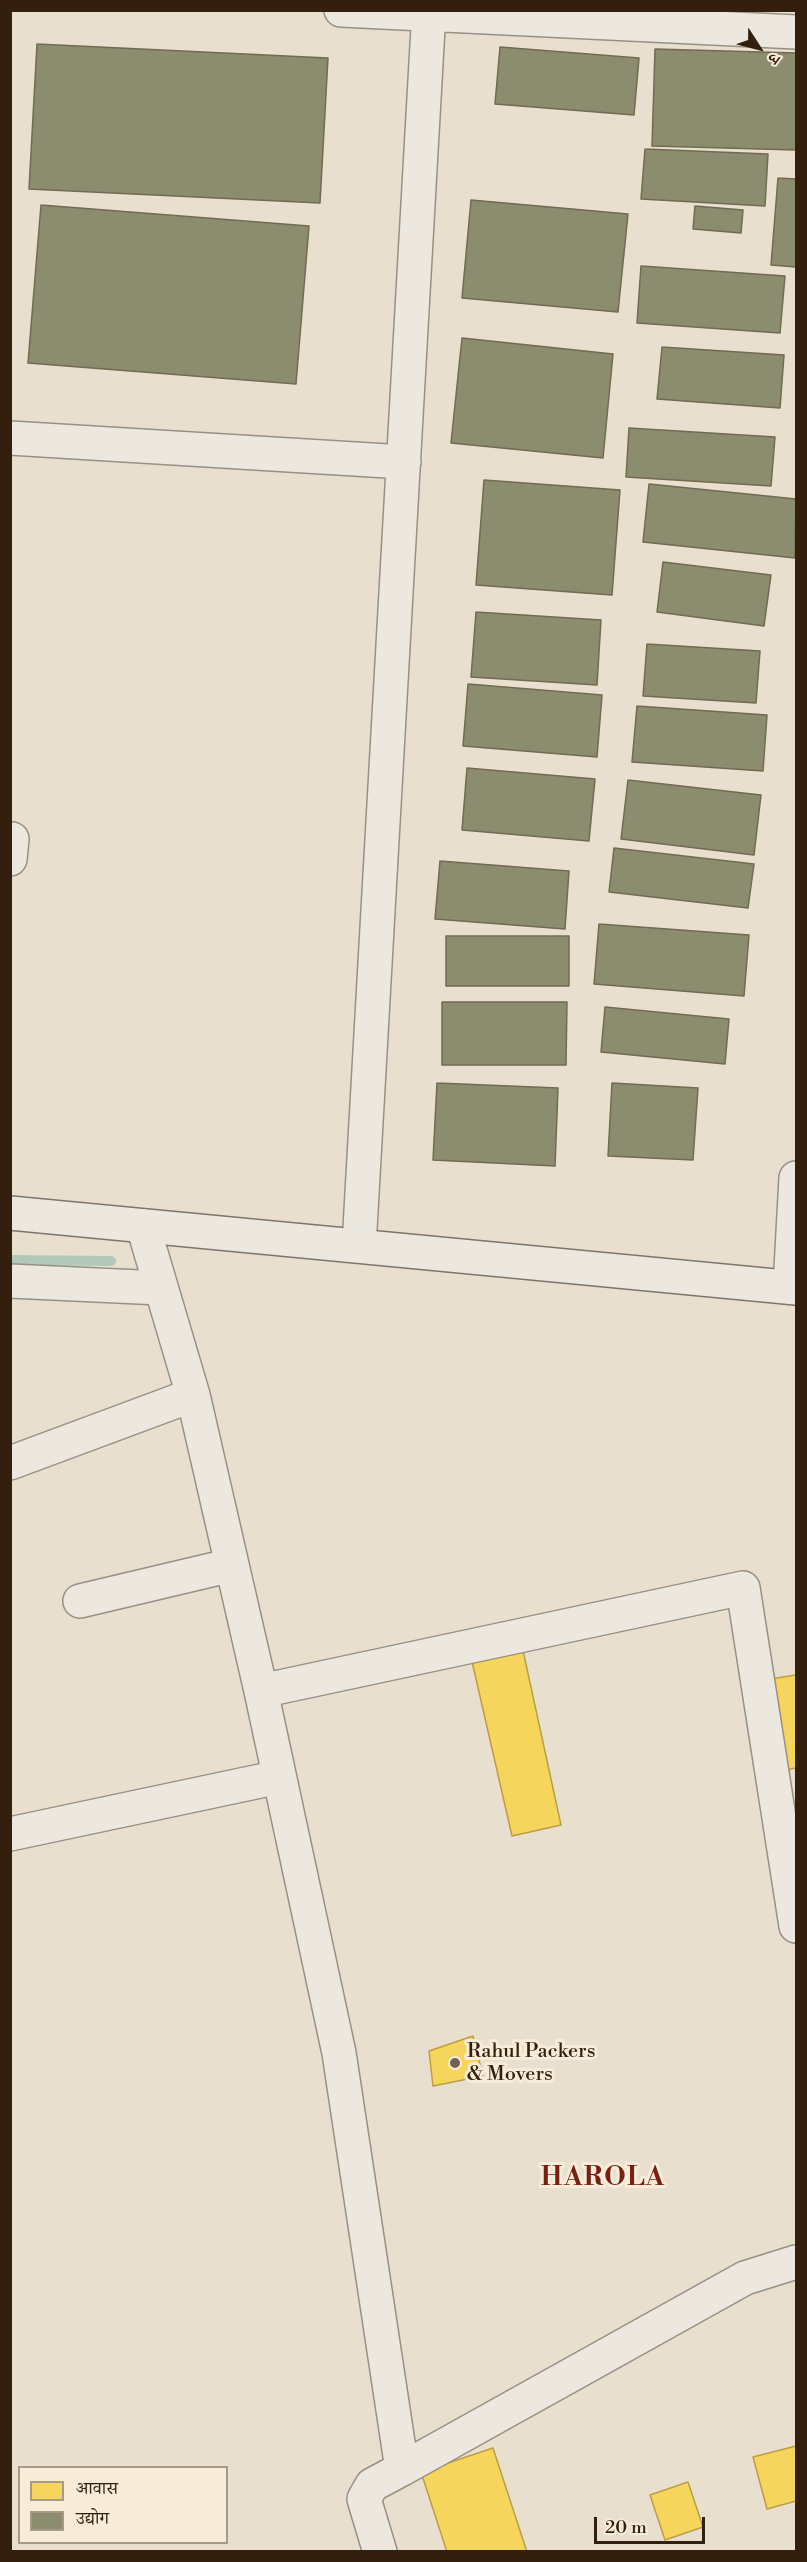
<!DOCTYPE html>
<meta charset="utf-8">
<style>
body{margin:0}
#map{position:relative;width:807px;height:2562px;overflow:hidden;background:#e8dfce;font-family:"Libre Bodoni","Noto Serif Devanagari",serif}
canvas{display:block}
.frame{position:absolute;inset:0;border:12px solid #321f0d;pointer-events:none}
.legend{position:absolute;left:18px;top:2466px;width:210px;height:78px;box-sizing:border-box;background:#f7ecd9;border:2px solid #a89a87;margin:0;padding:8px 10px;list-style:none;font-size:18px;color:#321f0d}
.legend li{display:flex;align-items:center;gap:12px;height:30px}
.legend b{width:30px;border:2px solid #a89a87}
.north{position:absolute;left:729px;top:18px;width:60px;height:60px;-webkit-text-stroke:4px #f7ecd9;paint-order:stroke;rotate:126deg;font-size:16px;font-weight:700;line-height:24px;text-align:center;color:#321f0d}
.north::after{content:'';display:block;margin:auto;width:21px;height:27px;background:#321f0d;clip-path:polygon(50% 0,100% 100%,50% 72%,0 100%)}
.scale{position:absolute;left:594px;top:2517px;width:111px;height:27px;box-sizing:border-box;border:3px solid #321f0d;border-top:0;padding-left:8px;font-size:18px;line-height:21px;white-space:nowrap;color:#321f0d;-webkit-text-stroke:4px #f7ecd9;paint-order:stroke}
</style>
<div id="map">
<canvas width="807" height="2562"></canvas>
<div class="frame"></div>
<ul class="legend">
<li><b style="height:16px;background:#f6d55c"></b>आवास</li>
<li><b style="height:16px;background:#8c8c6e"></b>उद्योग</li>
</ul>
<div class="north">उ</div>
<div class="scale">20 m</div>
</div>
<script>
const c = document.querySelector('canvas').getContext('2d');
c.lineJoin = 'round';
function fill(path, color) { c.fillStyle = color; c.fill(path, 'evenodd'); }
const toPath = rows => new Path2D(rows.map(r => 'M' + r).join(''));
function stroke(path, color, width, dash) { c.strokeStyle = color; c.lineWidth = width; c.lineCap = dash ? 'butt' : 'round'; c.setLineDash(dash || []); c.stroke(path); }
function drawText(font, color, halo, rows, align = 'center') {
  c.font = font + ' "Libre Bodoni",serif'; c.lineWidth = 6; c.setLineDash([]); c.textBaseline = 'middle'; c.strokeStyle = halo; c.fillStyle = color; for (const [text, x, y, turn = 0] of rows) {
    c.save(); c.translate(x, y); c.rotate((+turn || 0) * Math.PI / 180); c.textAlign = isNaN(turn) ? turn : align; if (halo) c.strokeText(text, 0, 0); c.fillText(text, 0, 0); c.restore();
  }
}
const homes = toPath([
 [522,1646,561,1825,512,1836,471,1657,522,1646],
 [796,1675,796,1768,778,1771,764,1680,796,1675],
 [473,2036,483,2076,433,2086,429,2051,473,2036],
 [796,2446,796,2501,767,2509,753,2457,796,2446],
 [493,2448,527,2552,447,2552,421,2472,493,2448],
 [688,2482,703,2527,665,2540,650,2495,688,2482]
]);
const industry = toPath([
 [37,44,328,58,320,203,29,189,37,44],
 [500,47,639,58,634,115,495,104,500,47],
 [655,49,796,53,796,150,652,146,655,49],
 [645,149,768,154,765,206,641,199,645,149],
 [778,178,796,179,796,267,771,265,778,178],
 [471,200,628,214,618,312,462,298,471,200],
 [41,205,309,226,296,384,28,363,41,205],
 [695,206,743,210,741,233,693,229,695,206],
 [641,266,785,276,780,333,637,323,641,266],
 [462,338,613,354,603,458,451,443,462,338],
 [662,347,784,355,780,408,657,399,662,347],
 [629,428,775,437,771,486,626,477,629,428],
 [484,480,620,490,612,595,476,585,484,480],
 [649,484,796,499,795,558,643,542,649,484],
 [663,562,771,575,764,626,657,612,663,562],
 [476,612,601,620,597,685,471,677,476,612],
 [647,644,760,651,756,703,643,696,647,644],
 [468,684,602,695,597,757,463,746,468,684],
 [637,706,767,715,763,771,632,762,637,706],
 [467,768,595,779,589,841,462,830,467,768],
 [628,780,761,795,754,855,621,839,628,780],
 [614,848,754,864,748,908,609,892,614,848],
 [440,861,569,871,565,929,435,919,440,861],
 [599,924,749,935,744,996,594,984,599,924],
 [446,936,569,936,569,986,446,986,446,936],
 [442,1002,567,1002,566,1065,442,1065,442,1002],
 [605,1007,729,1019,725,1064,601,1052,605,1007],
 [437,1083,558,1088,555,1166,433,1160,437,1083],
 [612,1083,698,1088,693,1160,608,1156,612,1083]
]);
const stream = toPath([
 [10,1260,111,1261]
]);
const street = toPath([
 [341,10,796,32],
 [10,438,404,462],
 [10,859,12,839],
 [143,1226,193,1395,261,1691,339,2053,402,2469,745,2278,796,2262],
 [359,1246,429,10],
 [10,1281,161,1288],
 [790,1287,796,1178],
 [10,1463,193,1395],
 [80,1601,232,1565],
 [261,1691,743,1588,796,1926],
 [10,1834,279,1777],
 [380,2552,364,2499,372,2485,402,2469]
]);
const secondary = toPath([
 [10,1213,796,1288]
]);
const markers = [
 [455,2063,6,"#726251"]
];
const poiNames = [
 ["Rahul Packers",467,2052],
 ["& Movers",467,2075]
];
const districtNames = [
 ["HAROLA",603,2179]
];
fill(homes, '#f6d55c');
stroke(homes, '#bb9e44', 1.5);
fill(industry, '#8c8c6e');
stroke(industry, '#716b51', 1.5);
stroke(stream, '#b2c8ba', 10);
stroke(street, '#979084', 36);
stroke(secondary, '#7d756a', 36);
stroke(street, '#ece8e0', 33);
stroke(secondary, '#ece8e0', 33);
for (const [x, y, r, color] of markers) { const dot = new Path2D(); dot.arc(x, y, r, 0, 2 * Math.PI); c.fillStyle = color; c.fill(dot); stroke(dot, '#f7ecd9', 2); }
drawText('20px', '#321f0d', '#f7ecd9', poiNames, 'left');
c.letterSpacing = '1.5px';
drawText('bold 26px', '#7a1f14', '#f7ecd9', districtNames);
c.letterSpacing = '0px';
</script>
